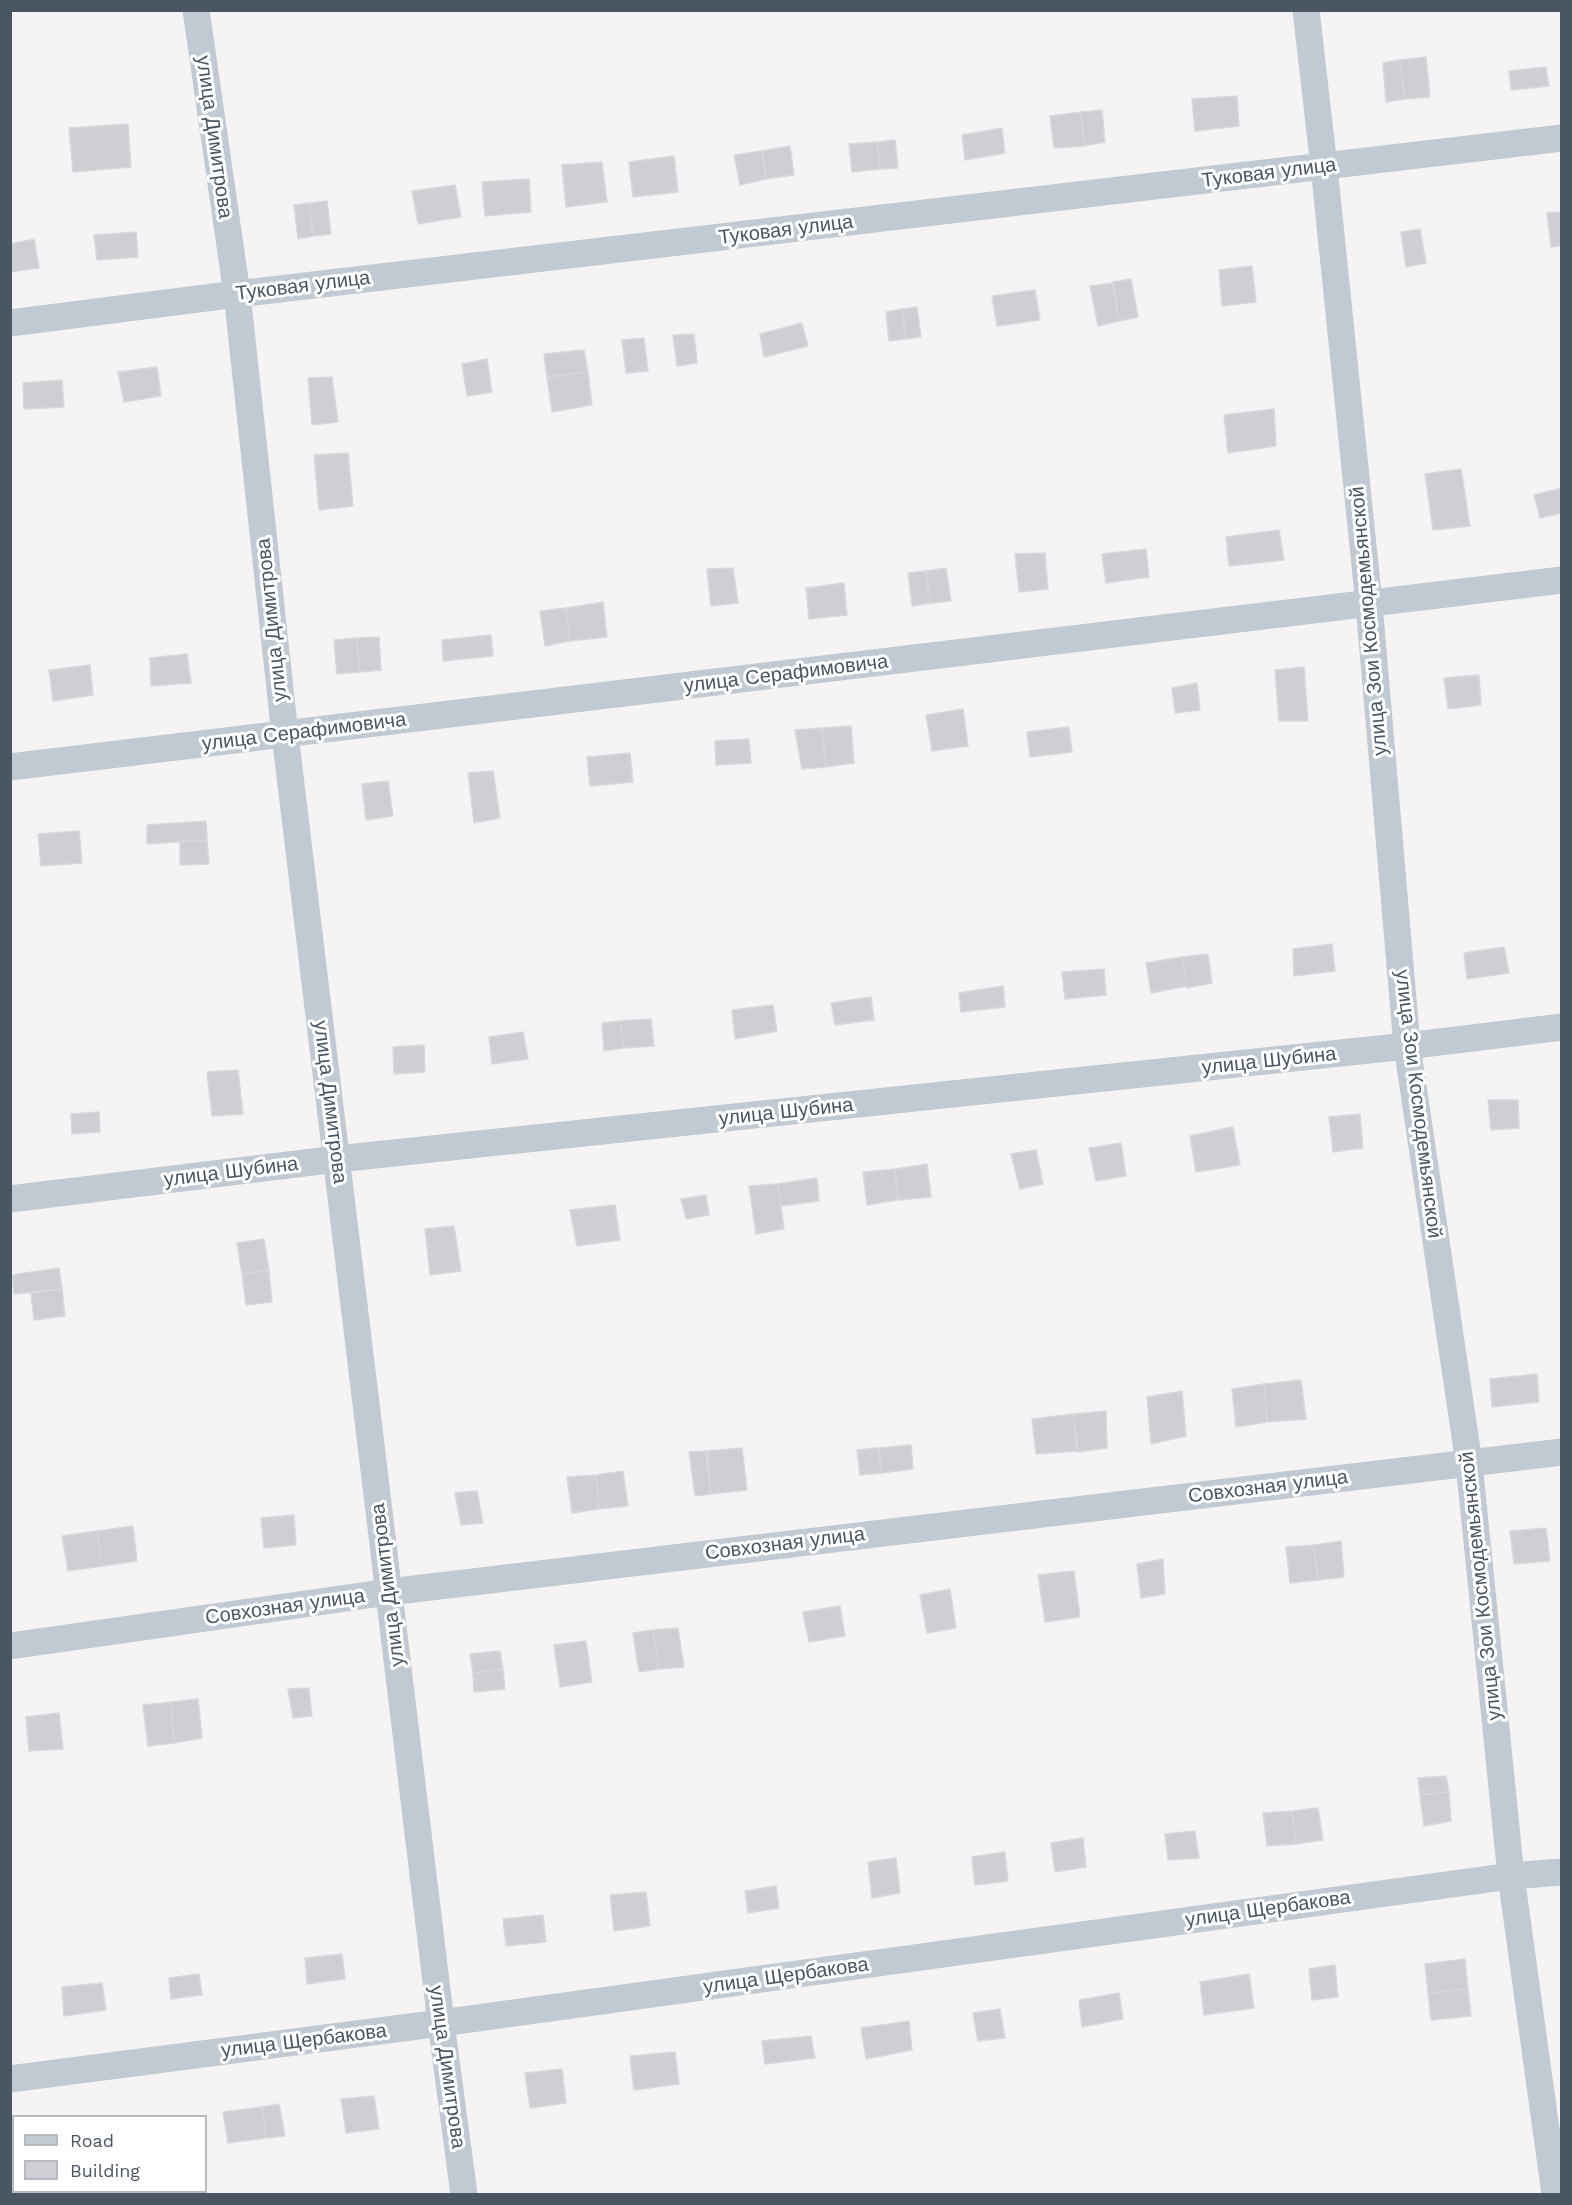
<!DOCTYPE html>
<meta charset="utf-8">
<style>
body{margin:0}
#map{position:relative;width:1572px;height:2205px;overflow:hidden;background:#f5f3f3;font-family:"Work Sans",sans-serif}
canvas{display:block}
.frame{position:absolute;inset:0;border:12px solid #4a5661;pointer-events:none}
.legend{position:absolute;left:12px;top:2115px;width:195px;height:78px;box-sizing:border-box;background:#fff;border:2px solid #b7bbc0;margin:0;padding:8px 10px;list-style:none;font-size:18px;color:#4a5661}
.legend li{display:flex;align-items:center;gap:12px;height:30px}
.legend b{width:30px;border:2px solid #b7bbc0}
</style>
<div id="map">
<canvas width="1572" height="2205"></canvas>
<div class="frame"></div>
<ul class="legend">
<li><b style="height:8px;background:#c1cad2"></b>Road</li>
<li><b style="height:16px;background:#cdcfd5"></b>Building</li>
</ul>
</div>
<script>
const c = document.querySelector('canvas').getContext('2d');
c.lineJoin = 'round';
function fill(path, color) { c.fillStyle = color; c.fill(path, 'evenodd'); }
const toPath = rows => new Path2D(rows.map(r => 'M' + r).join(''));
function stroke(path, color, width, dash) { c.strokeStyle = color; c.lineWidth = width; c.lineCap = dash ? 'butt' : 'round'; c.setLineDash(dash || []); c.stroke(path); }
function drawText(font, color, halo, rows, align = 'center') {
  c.font = font + ' "Work Sans",sans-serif'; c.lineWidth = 6; c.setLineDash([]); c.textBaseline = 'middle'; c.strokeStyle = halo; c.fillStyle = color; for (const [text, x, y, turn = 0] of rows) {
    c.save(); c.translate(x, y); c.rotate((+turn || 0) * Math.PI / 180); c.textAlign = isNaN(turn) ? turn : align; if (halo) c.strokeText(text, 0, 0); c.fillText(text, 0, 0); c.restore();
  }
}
const building = toPath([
 [1426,57,1430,97,1405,99,1399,60,1426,57],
 [1399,60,1405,99,1386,102,1383,63,1399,60],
 [1546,67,1549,86,1511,90,1509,71,1546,67],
 [1237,96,1239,126,1195,131,1192,99,1237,96],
 [1102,110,1105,142,1084,146,1081,112,1102,110],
 [1081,112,1084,146,1054,148,1050,116,1081,112],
 [128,124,131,167,73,172,69,128,128,124],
 [1002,128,1005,153,965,160,962,135,1002,128],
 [895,140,898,168,880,169,877,142,895,140],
 [877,142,880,169,852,172,849,144,877,142],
 [790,146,794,175,766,179,762,151,790,146],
 [762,151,766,179,740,185,734,155,762,151],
 [674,156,678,192,633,197,629,162,674,156],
 [602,162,607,202,566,207,562,165,602,162],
 [529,179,531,212,485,216,482,182,529,179],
 [455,185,461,217,418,224,412,191,455,185],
 [327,201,331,234,313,236,309,203,327,201],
 [309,203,313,236,298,239,294,205,309,203],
 [1562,212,1562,246,1551,247,1547,213,1562,212],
 [1420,229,1426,263,1406,267,1401,232,1420,229],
 [136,232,138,257,97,260,94,235,136,232],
 [34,239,39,268,10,272,10,244,34,239],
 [1252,266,1256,302,1222,306,1219,270,1252,266],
 [1131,279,1138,317,1119,321,1112,282,1131,279],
 [1113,283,1119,321,1098,326,1090,286,1113,283],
 [1035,290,1040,320,997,326,992,296,1035,290],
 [917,307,921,337,906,339,902,309,917,307],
 [902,309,906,339,889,341,886,312,902,309],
 [802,323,808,346,764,357,760,334,802,323],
 [694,334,697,363,677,366,673,335,694,334],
 [644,338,648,371,626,373,622,340,644,338],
 [584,350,588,372,547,377,544,354,584,350],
 [487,359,492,392,467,396,462,364,487,359],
 [157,367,161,396,124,402,118,372,157,367],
 [588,372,592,405,552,412,547,377,588,372],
 [332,377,338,422,312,425,308,378,332,377],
 [62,380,64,407,24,409,23,383,62,380],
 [1274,409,1276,446,1228,453,1224,415,1274,409],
 [348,453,353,506,319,510,314,455,348,453],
 [1461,469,1470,526,1433,530,1425,474,1461,469],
 [1562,488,1562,513,1540,518,1534,495,1562,488],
 [1279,530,1284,560,1229,566,1226,537,1279,530],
 [1146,549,1149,577,1106,583,1102,554,1146,549],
 [1045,553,1048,589,1019,592,1015,554,1045,553],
 [733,568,738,603,711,606,707,569,733,568],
 [946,568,951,601,931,603,925,571,946,568],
 [925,571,931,603,912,606,908,573,925,571],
 [844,583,847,615,809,619,806,588,844,583],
 [603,602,607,637,570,641,566,608,603,602],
 [566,608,570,641,545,646,540,611,566,608],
 [491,635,493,656,443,661,442,640,491,635],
 [379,637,381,670,360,672,356,638,379,637],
 [356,638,360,672,337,674,334,640,356,638],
 [187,654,191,683,151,686,150,658,187,654],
 [90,665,93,695,53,701,49,670,90,665],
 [1304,667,1308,721,1279,721,1275,670,1304,667],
 [1479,675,1481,705,1448,709,1444,678,1479,675],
 [1197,683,1200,710,1175,713,1172,688,1197,683],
 [963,709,968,746,932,751,926,715,963,709],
 [851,726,854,763,826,767,822,728,851,726],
 [1069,727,1072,752,1030,757,1027,732,1069,727],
 [822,728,826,767,802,769,795,730,822,728],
 [749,739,751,763,716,765,715,741,749,739],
 [630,753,633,782,590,786,587,757,630,753],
 [493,771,500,818,474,823,468,773,493,771],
 [388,781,393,816,366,820,362,784,388,781],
 [206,821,207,840,147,844,147,825,206,821],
 [79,831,82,863,41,866,38,834,79,831],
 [207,840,209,864,180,865,180,842,207,840],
 [1332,944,1335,971,1294,976,1293,949,1332,944],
 [1504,947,1509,973,1467,979,1464,953,1504,947],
 [1208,954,1212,983,1187,988,1182,957,1208,954],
 [1182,957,1187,986,1151,993,1146,963,1182,957],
 [1104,969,1106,995,1065,999,1062,972,1104,969],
 [1003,986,1005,1007,961,1012,959,993,1003,986],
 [871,997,874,1020,835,1025,831,1003,871,997],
 [773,1005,777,1031,735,1039,732,1010,773,1005],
 [651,1019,654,1046,624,1048,620,1021,651,1019],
 [620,1021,624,1048,604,1051,602,1023,620,1021],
 [523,1032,528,1059,492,1064,489,1037,523,1032],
 [424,1045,425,1072,394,1074,393,1047,424,1045],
 [238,1070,243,1114,212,1116,207,1072,238,1070],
 [1488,1100,1518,1100,1519,1128,1491,1130,1488,1100],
 [99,1112,100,1132,72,1134,71,1114,99,1112],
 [1360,1114,1363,1148,1333,1152,1329,1117,1360,1114],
 [1233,1127,1240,1165,1196,1172,1190,1136,1233,1127],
 [1121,1143,1126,1176,1096,1181,1089,1148,1121,1143],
 [1036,1150,1043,1184,1020,1189,1011,1154,1036,1150],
 [927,1164,931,1197,898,1200,895,1169,927,1164],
 [895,1169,898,1200,867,1205,863,1172,895,1169],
 [817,1178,819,1201,781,1206,778,1184,817,1178],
 [778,1184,784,1229,756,1234,749,1186,778,1184],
 [706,1195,709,1215,686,1219,681,1199,706,1195],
 [615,1205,620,1240,577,1246,570,1210,615,1205],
 [454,1226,461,1271,430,1275,425,1229,454,1226],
 [264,1239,269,1270,242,1274,237,1243,264,1239],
 [59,1268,62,1289,14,1294,12,1275,59,1268],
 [269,1270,272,1302,246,1305,242,1274,269,1270],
 [62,1289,65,1316,34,1320,31,1293,62,1289],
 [1537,1374,1539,1402,1492,1407,1490,1379,1537,1374],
 [1301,1380,1306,1419,1267,1422,1264,1384,1301,1380],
 [1264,1384,1267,1422,1236,1427,1232,1389,1264,1384],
 [1182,1391,1186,1436,1151,1444,1147,1397,1182,1391],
 [1106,1411,1107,1448,1077,1452,1073,1414,1106,1411],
 [1073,1414,1078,1451,1036,1454,1032,1419,1073,1414],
 [911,1445,913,1469,882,1473,878,1448,911,1445],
 [742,1448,747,1490,711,1494,706,1451,742,1448],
 [878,1448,882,1473,860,1475,857,1450,878,1448],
 [707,1451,711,1494,695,1496,689,1452,707,1451],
 [623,1471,628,1506,599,1509,596,1475,623,1471],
 [596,1475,599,1509,572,1513,567,1477,596,1475],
 [477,1491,483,1523,461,1525,455,1493,477,1491],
 [294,1515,296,1545,264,1548,261,1518,294,1515],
 [133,1526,137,1561,102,1566,97,1531,133,1526],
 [1546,1528,1550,1561,1514,1564,1510,1531,1546,1528],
 [97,1531,102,1566,68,1571,62,1536,97,1531],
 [1341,1541,1344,1577,1318,1580,1314,1545,1341,1541],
 [1314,1545,1318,1580,1290,1583,1286,1547,1314,1545],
 [1163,1559,1165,1594,1141,1598,1137,1564,1163,1559],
 [1074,1571,1080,1617,1045,1622,1038,1575,1074,1571],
 [950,1589,956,1628,927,1633,920,1595,950,1589],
 [840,1606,845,1636,809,1642,803,1612,840,1606],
 [678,1628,684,1667,659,1669,653,1630,678,1628],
 [653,1630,659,1669,639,1672,633,1633,653,1630],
 [586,1641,592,1682,560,1687,554,1645,586,1641],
 [500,1651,503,1669,473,1673,470,1654,500,1651],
 [503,1669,505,1689,474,1692,473,1673,503,1669],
 [309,1688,312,1716,293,1718,288,1689,309,1688],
 [198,1699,202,1738,174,1743,171,1702,198,1699],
 [171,1702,174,1743,148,1746,143,1705,171,1702],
 [59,1713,63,1749,29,1751,26,1717,59,1713],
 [1446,1776,1449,1792,1420,1795,1418,1778,1446,1776],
 [1449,1792,1451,1821,1424,1826,1420,1795,1449,1792],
 [1318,1808,1323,1840,1296,1844,1292,1811,1318,1808],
 [1292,1811,1296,1844,1267,1846,1263,1813,1292,1811],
 [1195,1831,1199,1858,1168,1860,1165,1834,1195,1831],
 [1083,1838,1086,1867,1055,1872,1051,1843,1083,1838],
 [1005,1852,1008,1881,975,1885,972,1857,1005,1852],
 [896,1858,900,1893,872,1898,868,1862,896,1858],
 [776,1886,779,1908,748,1913,745,1891,776,1886],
 [646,1892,650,1926,614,1931,610,1895,646,1892],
 [543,1915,546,1942,506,1946,503,1919,543,1915],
 [342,1954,345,1979,307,1984,305,1958,342,1954],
 [1465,1959,1468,1989,1428,1993,1425,1964,1465,1959],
 [1335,1965,1338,1997,1312,2000,1309,1969,1335,1965],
 [199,1974,202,1995,171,1999,169,1978,199,1974],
 [1249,1974,1254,2008,1204,2015,1200,1982,1249,1974],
 [102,1983,106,2010,64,2016,62,1987,102,1983],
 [1468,1989,1471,2016,1431,2020,1428,1993,1468,1989],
 [1119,1993,1123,2019,1082,2027,1079,2000,1119,1993],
 [1000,2009,1005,2038,978,2041,973,2013,1000,2009],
 [909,2021,912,2050,866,2059,861,2028,909,2021],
 [811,2036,815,2058,765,2064,762,2041,811,2036],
 [675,2052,679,2084,634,2090,630,2056,675,2052],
 [562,2069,566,2103,530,2108,525,2073,562,2069],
 [374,2096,379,2129,346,2133,341,2099,374,2096],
 [279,2104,285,2136,266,2138,262,2107,279,2104],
 [262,2107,266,2138,228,2143,223,2112,262,2107],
 [14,2137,14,2163,10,2164,10,2138,14,2137]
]);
const minor = toPath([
 [196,10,237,294,285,735,441,2023,464,2194],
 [1306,10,1324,167,1369,604,1407,1046,1469,1463,1511,1876,1555,2194],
 [10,323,237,294,1562,138],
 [10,767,1562,580],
 [10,1199,337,1159,1407,1046,1562,1027],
 [10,1646,389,1592,1562,1452],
 [10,2079,441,2023,1511,1876,1562,1872]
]);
const streetNames = [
 ["улица Димитрова",214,137,82],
 ["Туковая улица",1269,173,-7],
 ["Туковая улица",786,230,-7],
 ["Туковая улица",303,286,-7],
 ["улица Димитрова",272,620,-96],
 ["улица Зои Космодемьянской",1369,621,-95],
 ["улица Серафимовича",786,674,-7],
 ["улица Серафимовича",304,732,-7],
 ["улица Шубина",1269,1061,-6],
 ["улица Димитрова",330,1102,83],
 ["улица Зои Космодемьянской",1418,1104,83],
 ["улица Шубина",786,1112,-6],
 ["улица Шубина",231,1172,-7],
 ["Совхозная улица",1268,1487,-7],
 ["Совхозная улица",785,1544,-7],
 ["улица Димитрова",388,1585,-97],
 ["улица Зои Космодемьянской",1481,1586,-96],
 ["Совхозная улица",285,1607,-8],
 ["улица Щербакова",1268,1909,-8],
 ["улица Щербакова",786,1976,-8],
 ["улица Щербакова",304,2041,-7],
 ["улица Димитрова",447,2067,82]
];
fill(building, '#cdcfd5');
stroke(building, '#d7d9de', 1.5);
stroke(minor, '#c1cad2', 27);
drawText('20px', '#4a5661', '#fff', streetNames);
</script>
